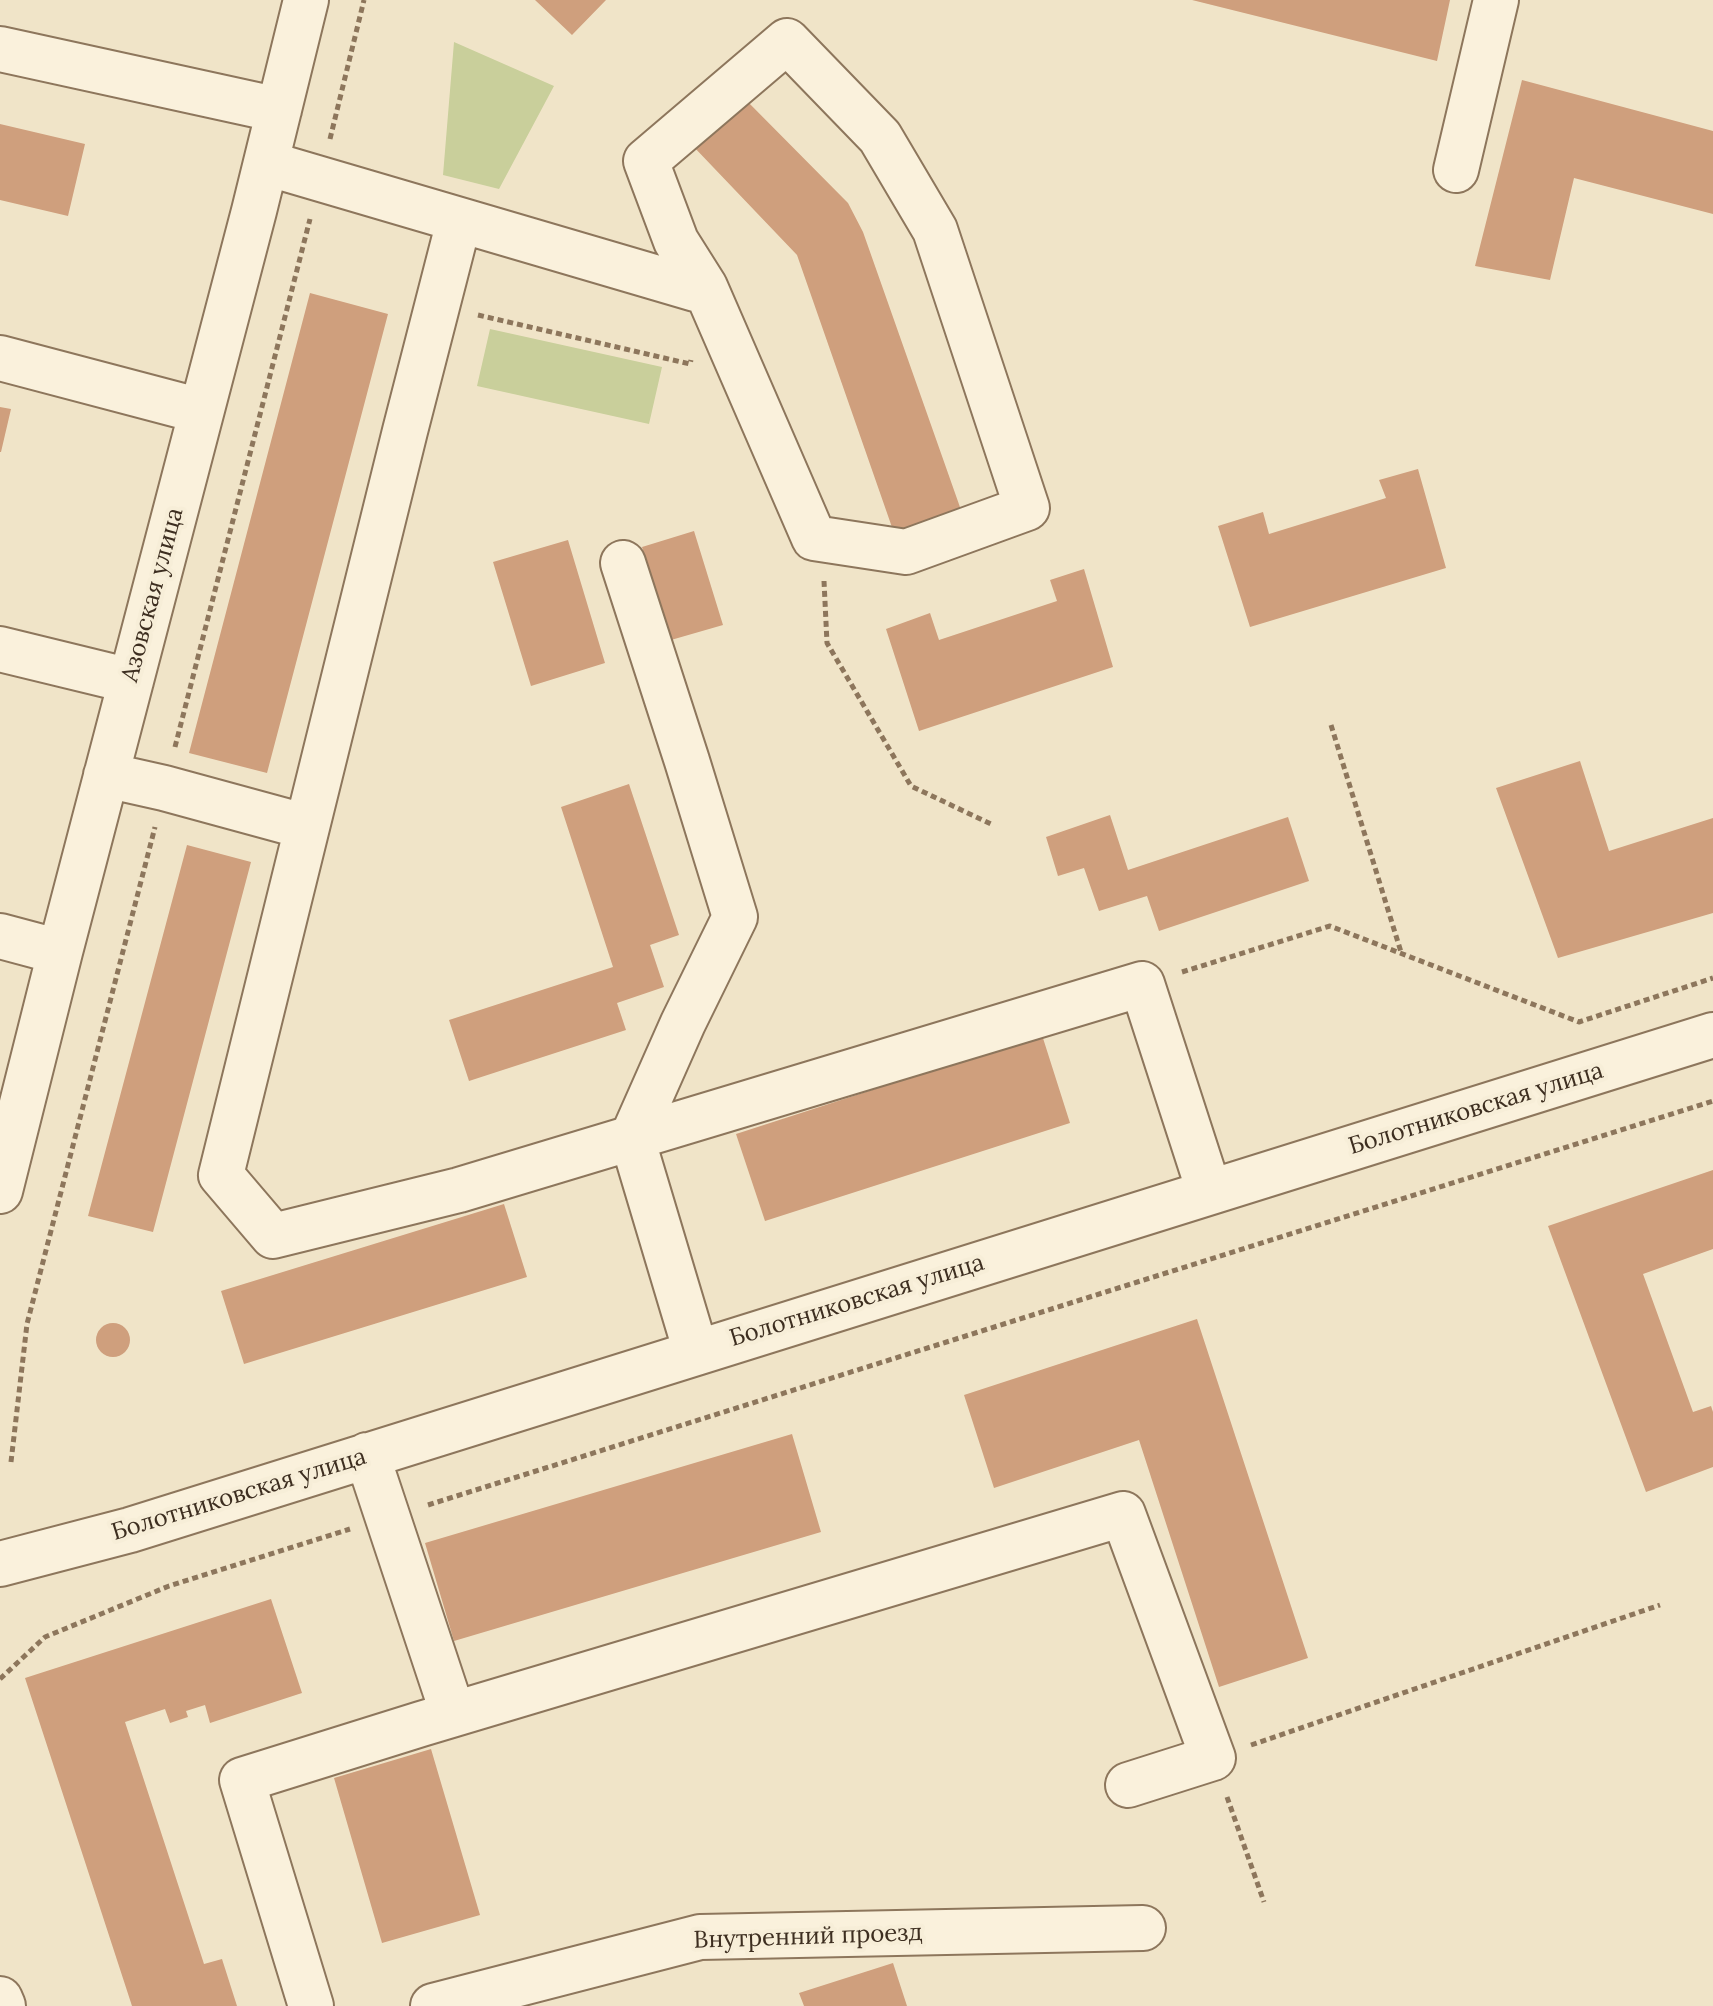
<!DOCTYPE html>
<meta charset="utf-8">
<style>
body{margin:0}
canvas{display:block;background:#f0e4c8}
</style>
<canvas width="1713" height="2006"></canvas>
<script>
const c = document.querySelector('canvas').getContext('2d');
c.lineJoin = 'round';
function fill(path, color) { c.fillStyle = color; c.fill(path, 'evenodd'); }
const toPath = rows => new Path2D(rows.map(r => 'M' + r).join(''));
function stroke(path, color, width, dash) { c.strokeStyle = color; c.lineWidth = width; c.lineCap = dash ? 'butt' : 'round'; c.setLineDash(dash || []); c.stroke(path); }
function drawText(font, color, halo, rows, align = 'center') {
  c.font = font + ' Lora,serif'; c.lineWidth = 8; c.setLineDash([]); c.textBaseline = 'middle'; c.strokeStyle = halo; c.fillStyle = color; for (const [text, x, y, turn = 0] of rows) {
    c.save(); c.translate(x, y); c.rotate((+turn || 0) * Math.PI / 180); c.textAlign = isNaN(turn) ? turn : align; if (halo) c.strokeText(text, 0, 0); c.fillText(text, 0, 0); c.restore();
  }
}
const green = toPath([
 [454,42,554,86,499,189,443,175],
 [490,329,662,367,649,424,477,386]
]);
const building = toPath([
 [535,0,606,0,572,35],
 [1192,0,1450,0,1437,61],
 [1522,80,1713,131,1713,214,1574,178,1550,280,1475,266],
 [742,96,848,203,863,232,961,510,894,533,797,255,692,145],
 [0,124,85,144,68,216,0,200],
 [310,293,388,314,267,773,189,753],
 [0,407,11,409,1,452,0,452],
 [1418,469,1446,568,1250,627,1218,526,1263,512,1269,534,1386,498,1379,480],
 [694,531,723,625,671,640,642,547],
 [568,540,605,663,531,686,493,562],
 [1084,569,1113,667,919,731,886,629,930,613,939,640,1057,601,1050,580],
 [1580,761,1609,851,1713,818,1713,913,1558,958,1496,788],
 [629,784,679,935,650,945,664,987,617,1003,626,1030,469,1081,449,1020,613,967,561,807],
 [1110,815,1128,870,1288,817,1309,881,1159,931,1147,896,1099,911,1084,868,1058,876,1046,837],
 [187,845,251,862,153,1232,88,1216],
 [1042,1035,1070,1123,765,1221,736,1134],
 [1713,1170,1713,1249,1643,1274,1693,1412,1711,1406,1713,1412,1713,1467,1646,1492,1548,1226],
 [504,1204,527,1277,244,1364,221,1291],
 [1197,1319,1308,1658,1219,1687,1139,1440,994,1488,964,1395],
 '96 1340a17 17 0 1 1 34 0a17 17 0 1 1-34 0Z',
 [792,1434,821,1532,454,1641,425,1543],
 [271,1599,302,1693,210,1723,205,1705,186,1711,188,1717,170,1723,165,1709,125,1722,204,1964,222,1959,237,2006,132,2006,25,1678],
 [431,1749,480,1915,382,1943,334,1778],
 [893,1963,907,2006,804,2006,799,1993]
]);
const path = toPath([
 [330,139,364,0],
 [478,315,690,364,691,360],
 [824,581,827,643,911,786,993,825],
 [1331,725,1401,952],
 [175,747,310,219],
 [1182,972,1330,926,1579,1022,1713,978],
 [11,1462,27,1324,155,827],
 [428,1505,1713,1101],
 [0,1679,45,1637,169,1586,350,1529],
 [1251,1745,1660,1605],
 [1227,1797,1264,1902]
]);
const minor = toPath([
 [0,49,279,110],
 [266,163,695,289,705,287,676,241,646,161,787,41,880,137,935,230,1027,508,906,552,814,538,705,287],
 [1456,170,1496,0],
 [459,221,405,431,221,1175,273,1236,459,1190,1142,984,1209,1191],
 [0,358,201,411],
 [623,563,687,761,735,917,683,1023,632,1138,696,1352],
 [0,649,131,681],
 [106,775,164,788,307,827],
 [0,936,60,952],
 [0,1191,60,952,254,211,306,0],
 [367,1455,453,1714],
 [0,1564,130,1530,1713,1035],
 [0,1999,3,2006],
 [311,2006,242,1780,421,1724,1123,1514,1213,1758,1128,1785],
 [433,2006,700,1937,1143,1928]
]);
const streetNames = [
 ["Азовская улица",153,595,-75],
 ["Болотниковская улица",1476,1109,-17],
 ["Болотниковская улица",857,1301,-17],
 ["Болотниковская улица",239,1495,-17],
 ["Внутренний проезд",808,1937,-2]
];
fill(green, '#c9cf9b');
fill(building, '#cf9f7d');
stroke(minor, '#8d765c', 48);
stroke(path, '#8d765c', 5, [6, 4]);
stroke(minor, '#faf1dc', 44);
drawText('24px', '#3d2e20', '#f7eed8', streetNames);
</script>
